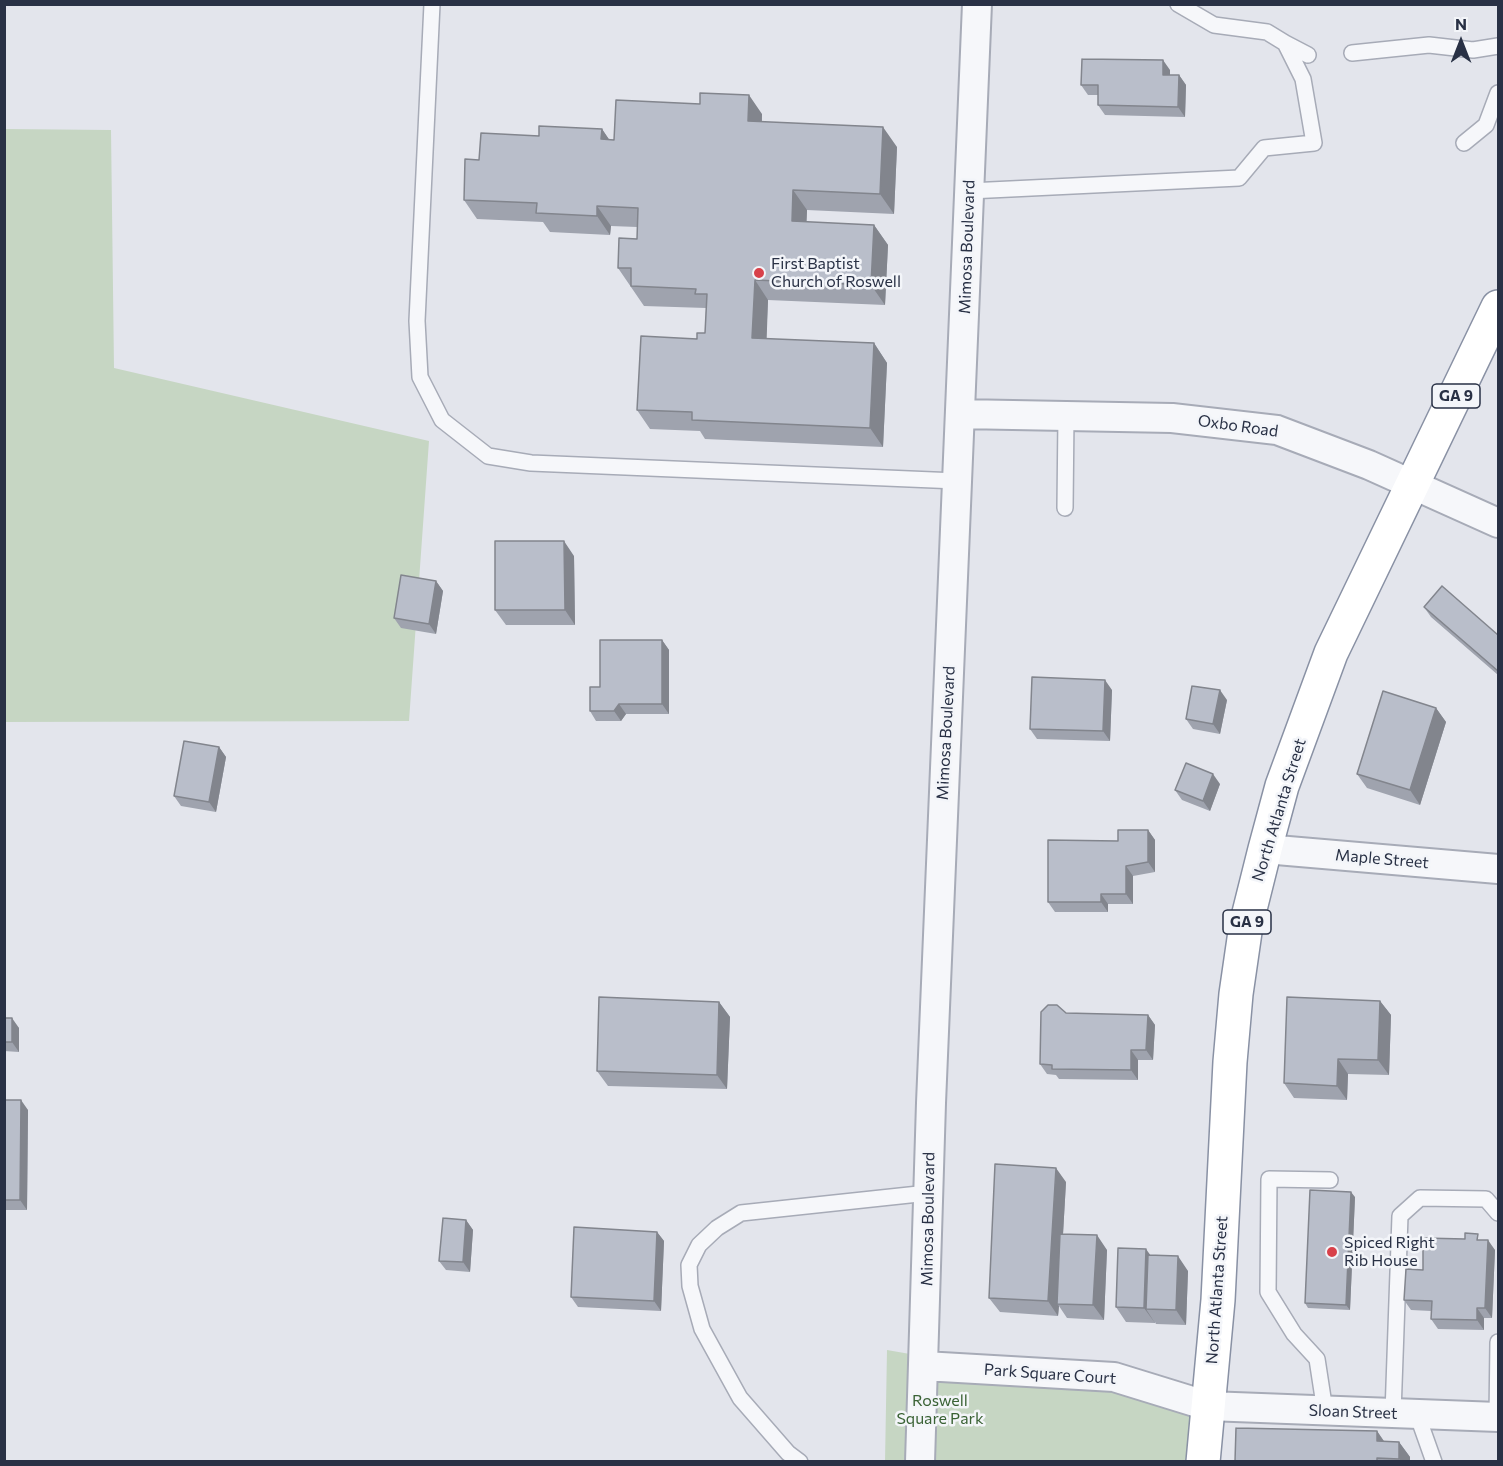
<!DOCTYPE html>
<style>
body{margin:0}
#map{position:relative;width:1503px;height:1466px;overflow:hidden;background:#e3e5ec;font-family:Commissioner,sans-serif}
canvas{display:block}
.frame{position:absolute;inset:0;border:6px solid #293145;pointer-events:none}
.north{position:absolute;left:1431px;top:12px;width:60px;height:60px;-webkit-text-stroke:4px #f3f5f9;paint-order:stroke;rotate:0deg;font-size:16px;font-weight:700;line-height:24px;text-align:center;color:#293145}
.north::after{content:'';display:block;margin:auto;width:21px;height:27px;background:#293145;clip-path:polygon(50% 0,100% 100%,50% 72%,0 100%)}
</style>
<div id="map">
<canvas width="1503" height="1466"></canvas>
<div class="frame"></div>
<div class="north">N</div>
</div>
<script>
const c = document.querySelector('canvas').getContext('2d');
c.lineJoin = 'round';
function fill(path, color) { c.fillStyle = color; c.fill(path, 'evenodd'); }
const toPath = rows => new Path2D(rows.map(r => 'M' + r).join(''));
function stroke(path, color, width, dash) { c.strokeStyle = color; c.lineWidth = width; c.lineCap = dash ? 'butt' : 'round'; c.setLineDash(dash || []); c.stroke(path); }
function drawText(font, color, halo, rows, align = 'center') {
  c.font = font + ' Commissioner,sans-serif'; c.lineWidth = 5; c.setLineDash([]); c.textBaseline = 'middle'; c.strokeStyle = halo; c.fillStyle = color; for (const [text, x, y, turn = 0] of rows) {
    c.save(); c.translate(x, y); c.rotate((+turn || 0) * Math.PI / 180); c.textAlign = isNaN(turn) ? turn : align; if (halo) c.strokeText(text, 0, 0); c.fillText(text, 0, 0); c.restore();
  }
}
const green = toPath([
 [5,129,111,130,114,368,429,441,409,721,5,722],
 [887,1350,1208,1406,1207,1461,885,1462]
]);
const service = toPath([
 [432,4,417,321,420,377,442,420,488,456,531,463,957,481],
 [1285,43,1308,55],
 [1352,53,1429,45,1473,50,1498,46],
 [1464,143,1486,125,1498,93],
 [969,191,1239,178,1264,148,1314,143,1303,79,1285,43,1267,32,1214,25,1178,4],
 [1065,508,1066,416],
 [1325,1411,1317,1359,1294,1334,1268,1292,1269,1179,1330,1180],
 [1393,1413,1400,1216,1420,1198,1486,1199,1498,1213],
 [1417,1414,1434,1462],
 [1497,1417,1498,1342],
 [800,1462,788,1453,740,1398,702,1329,690,1286,689,1265,699,1245,717,1228,741,1213,928,1193]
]);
const minor = toPath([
 [960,414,1172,418,1277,430,1369,465,1498,523],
 [1265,849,1498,869],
 [924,1366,1114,1377,1208,1406,1498,1417],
 [920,1462,931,1103,977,4]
]);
const trunk = toPath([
 [1203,1462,1218,1300,1230,1062,1236,994,1246,925,1265,849,1282,786,1331,653,1498,307]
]);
const wall = toPath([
 [1413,4,1478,4,1478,6],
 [1170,70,1170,75,1179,75,1186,85,1185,117,1105,115,1098,105,1098,95,1088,95,1081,85],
 [762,114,762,122,897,147,894,214,807,210,806,222,874,225,888,245,885,305,768,300,766,339,874,343,887,363,883,447,705,439,700,431,650,429,637,410,697,339,705,333,706,308,644,306,618,268,637,239,637,227,611,226,610,235,550,232,543,222,477,219,464,200,479,160,602,129,609,140,614,140],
 [574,556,575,625,506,625,495,610],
 [436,581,443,591,436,634,401,628,394,618],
 [1424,607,1498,635,1498,675,1431,617],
 [662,640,669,650,669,714,626,714,621,721,596,721,590,711,600,687],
 [1112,690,1110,741,1037,739,1030,729],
 [1227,700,1220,734,1193,729,1186,719],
 [1436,708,1446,722,1420,805,1367,788,1357,774],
 [219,747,226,757,216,812,181,806,174,796],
 [1220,784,1210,811,1182,800,1175,790],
 [1148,830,1155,840,1155,872,1133,876,1133,904,1108,904,1108,912,1055,912,1048,902,1118,841],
 [1380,1001,1391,1015,1389,1075,1348,1074,1347,1100,1294,1098,1284,1083],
 [719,1002,730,1017,727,1089,608,1086,597,1071],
 [1066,1013,1148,1015,1155,1025,1153,1060,1138,1060,1138,1080,1059,1079,1056,1075,1047,1074,1040,1064],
 [4,1018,19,1028,19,1052,4,1051],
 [4,1100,28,1110,27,1210,4,1210],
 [1066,1182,1063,1234,1107,1250,1104,1320,1067,1318,1059,1306,1058,1316,1000,1312,989,1298],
 [1355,1197,1350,1310,1308,1308,1305,1303],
 [466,1220,473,1230,470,1272,446,1270,439,1261],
 [657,1232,664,1241,661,1311,578,1307,571,1297],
 [1482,1240,1495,1250,1492,1318,1484,1318,1484,1330,1438,1329,1431,1319,1431,1311,1411,1310,1404,1300,1423,1270],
 [1151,1255,1188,1271,1186,1325,1156,1324,1155,1322,1155,1323,1126,1322,1116,1307],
 [1377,1431,1384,1441,1399,1442,1410,1457,1410,1461,1235,1461]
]);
const shadedWall = toPath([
 [1163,60,1170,70,1170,85,1163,75],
 [1179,75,1186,85,1185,117,1178,107],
 [749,95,762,114,761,141,748,121],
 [883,127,897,147,894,214,880,194],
 [602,129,615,148,601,139],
 [793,190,807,210,806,241,792,221],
 [597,206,611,226,610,235,597,216],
 [874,225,888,245,885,305,871,285],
 [755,280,768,300,766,357,752,338],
 [874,343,887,363,883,447,870,428],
 [564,541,574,556,575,625,565,610],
 [436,581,443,591,436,634,429,624],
 [662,640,669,650,669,714,662,704],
 [1105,680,1112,690,1110,741,1103,731],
 [1220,690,1227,700,1220,734,1213,724],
 [619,704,626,714,621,721,614,711],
 [1436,708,1446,722,1420,805,1410,790],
 [219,747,226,757,216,812,209,802],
 [1213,774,1220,784,1210,811,1203,801],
 [1148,830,1155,840,1155,872,1148,862],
 [1126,866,1133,876,1133,904,1126,894],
 [1101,894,1108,904,1108,912,1101,902],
 [1380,1001,1391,1015,1389,1075,1378,1060],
 [719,1002,730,1017,727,1089,717,1075],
 [1148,1015,1155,1025,1153,1060,1146,1050],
 [12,1018,19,1028,19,1052,12,1042],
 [1131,1050,1138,1060,1138,1080,1131,1070],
 [1338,1059,1348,1074,1347,1100,1337,1086],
 [21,1100,28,1110,27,1210,20,1200],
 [1056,1168,1066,1182,1059,1304,1057,1304,1059,1306,1058,1316,1048,1301],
 [1351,1192,1355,1197,1350,1310,1346,1305],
 [466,1220,473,1230,470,1272,463,1262],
 [657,1232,664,1241,661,1311,654,1301],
 [1097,1235,1107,1250,1104,1320,1093,1305],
 [1488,1240,1495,1250,1492,1318,1485,1308],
 [1146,1249,1156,1263,1146,1309,1155,1323,1144,1308],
 [1178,1256,1188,1271,1186,1325,1176,1310],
 [1477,1308,1484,1318,1484,1330,1477,1320],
 [1377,1431,1387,1446,1377,1441],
 [1399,1442,1410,1457,1410,1461,1401,1461,1399,1459]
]);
const building = toPath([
 [1082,59,1163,60,1163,75,1179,75,1178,107,1098,105,1098,85,1081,85,1082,59],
 [700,93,749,95,748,121,883,127,880,194,793,190,792,221,874,225,871,285,755,280,752,338,874,343,870,428,692,420,692,412,637,410,641,336,697,339,697,333,705,333,707,294,695,294,696,289,631,286,631,268,618,268,619,238,637,239,638,208,597,206,597,216,536,213,537,203,464,200,465,159,479,160,481,133,539,136,539,126,602,129,601,139,614,140,616,100,700,104,700,93],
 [495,541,564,541,565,610,495,610,495,541],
 [401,575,436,581,429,624,394,618,401,575],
 [1442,586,1498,635,1498,671,1424,607,1442,586],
 [600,640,662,640,662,704,619,704,614,711,590,711,590,687,600,687,600,640],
 [1032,677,1105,680,1103,731,1030,729,1032,677],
 [1192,686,1220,690,1213,724,1186,719,1192,686],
 [1383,691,1436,708,1410,790,1357,774,1383,691],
 [184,741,219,747,209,802,174,796,184,741],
 [1186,763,1213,774,1203,801,1175,790,1186,763],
 [1118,830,1148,830,1148,862,1126,866,1126,894,1101,894,1101,902,1048,902,1048,840,1118,841,1118,830],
 [599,997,719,1002,717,1075,597,1071,599,997],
 [1287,997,1380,1001,1378,1060,1338,1059,1337,1086,1284,1083,1287,997],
 [1048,1005,1057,1005,1066,1013,1148,1015,1146,1050,1131,1050,1131,1070,1052,1069,1052,1065,1040,1064,1041,1012,1048,1005],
 [4,1018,12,1018,12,1042,4,1042,4,1018],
 [4,1100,21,1100,20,1200,4,1200,4,1100],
 [995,1164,1056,1168,1048,1301,989,1298,995,1164],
 [1310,1190,1351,1192,1346,1305,1305,1303,1310,1190],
 [443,1218,466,1220,463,1262,439,1261,443,1218],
 [574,1227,657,1232,654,1301,571,1297,574,1227],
 [1465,1233,1478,1234,1477,1240,1488,1240,1485,1308,1477,1308,1477,1320,1431,1319,1432,1301,1404,1300,1406,1269,1423,1270,1423,1238,1465,1239,1465,1233],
 [1060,1234,1097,1235,1093,1305,1057,1304,1060,1234],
 [1118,1248,1146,1249,1144,1308,1116,1307,1118,1248],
 [1148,1255,1178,1256,1176,1310,1146,1309,1148,1255],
 [1236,1428,1377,1431,1377,1441,1399,1442,1399,1459,1377,1458,1377,1461,1235,1461,1236,1428]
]);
const markers = [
 [759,273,6,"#d8414a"],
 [1332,1252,6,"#d8414a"]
];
const shields = [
 [1456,396,48],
 [1247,922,48]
];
const shieldNames = [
 ["GA 9",1456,396],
 ["GA 9",1247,922]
];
const streetNames = [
 ["Mimosa Boulevard",967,247,-88],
 ["Oxbo Road",1238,426,8],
 ["Mimosa Boulevard",946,733,-87],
 ["North Atlanta Street",1279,810,-73],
 ["Maple Street",1382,859,5],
 ["Mimosa Boulevard",928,1219,-89],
 ["North Atlanta Street",1217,1290,-86],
 ["Park Square Court",1050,1374,4],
 ["Sloan Street",1353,1412,2]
];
const poiNames = [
 ["First Baptist",771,264],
 ["Church of Roswell",771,282],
 ["Spiced Right",1344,1243],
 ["Rib House",1344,1261]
];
const parkNames = [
 ["Roswell",940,1401],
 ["Square Park",940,1419]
];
fill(green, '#c6d6c3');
stroke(service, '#a7abb7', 18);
stroke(minor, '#a7abb7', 32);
stroke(trunk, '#8991a4', 36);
stroke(service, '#f6f7fa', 15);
stroke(minor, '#f6f7fa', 28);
stroke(trunk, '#fff', 33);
fill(wall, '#9fa3ae');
fill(shadedWall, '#82858d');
fill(building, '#b9beca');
stroke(building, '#82858d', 1.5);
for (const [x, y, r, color] of markers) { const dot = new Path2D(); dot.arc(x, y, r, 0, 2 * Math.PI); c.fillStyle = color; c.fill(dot); stroke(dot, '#f3f5f9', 2); }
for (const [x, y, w] of shields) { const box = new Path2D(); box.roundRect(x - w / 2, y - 12, w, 24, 4.5); c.fillStyle = '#f3f5f9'; c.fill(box); stroke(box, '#293145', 1.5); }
drawText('bold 15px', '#293145', null, shieldNames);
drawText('16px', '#293145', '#f3f5f9', streetNames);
drawText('16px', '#293145', '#f3f5f9', poiNames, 'left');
drawText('16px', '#3a6235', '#f3f5f9', parkNames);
</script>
